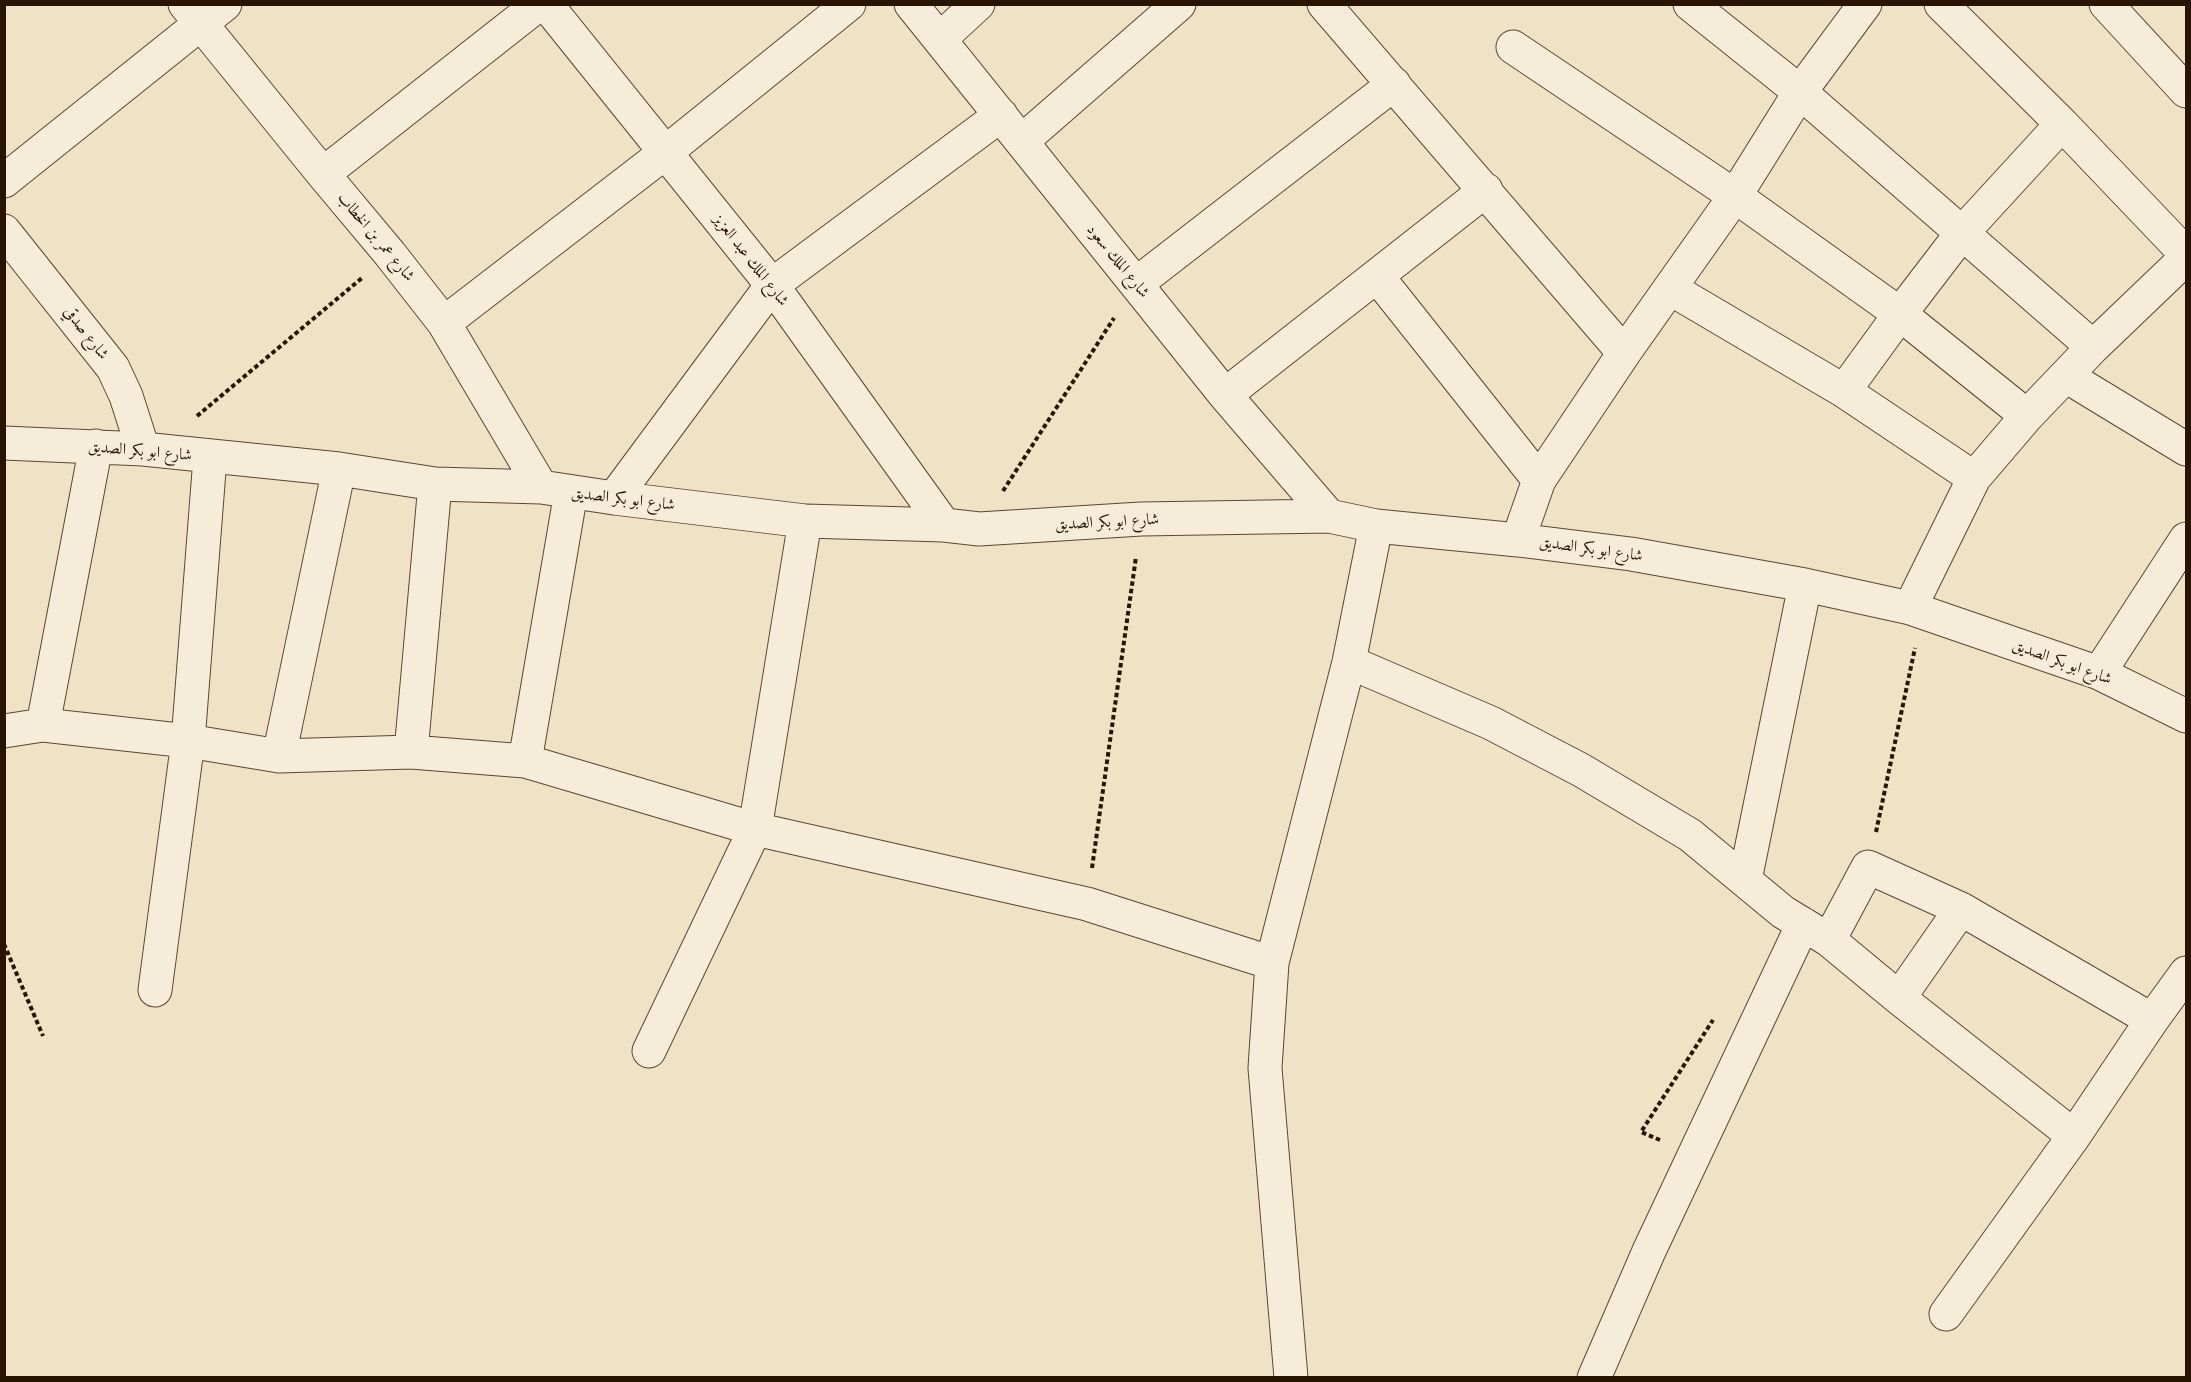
<!DOCTYPE html>
<meta charset="utf-8">
<style>
body{margin:0}
#map{position:relative;width:2191px;height:1382px;overflow:hidden;background:#efe2c5;font-family:"Libre Caslon Text",serif}
canvas{display:block}
.frame{position:absolute;inset:0;border:6px solid #281400;pointer-events:none}
</style>
<div id="map">
<canvas width="2191" height="1382"></canvas>
<div class="frame"></div>
</div>
<script>
const c = document.querySelector('canvas').getContext('2d');
c.lineJoin = 'round';
const toPath = rows => new Path2D(rows.map(r => 'M' + r).join(''));
function stroke(path, color, width, dash) { c.strokeStyle = color; c.lineWidth = width; c.lineCap = dash ? 'butt' : 'round'; c.setLineDash(dash || []); c.stroke(path); }
function drawText(font, color, halo, rows, align = 'center') {
  c.font = font + ' "Libre Caslon Text",Amiri,serif'; c.lineWidth = 4.5; c.setLineDash([]); c.textBaseline = 'middle'; c.strokeStyle = halo; c.fillStyle = color; for (const [text, x, y, turn = 0] of rows) {
    c.save(); c.translate(x, y); c.rotate((+turn || 0) * Math.PI / 180); c.textAlign = isNaN(turn) ? turn : align; if (halo) c.strokeText(text, 0, 0); c.fillText(text, 0, 0); c.restore();
  }
}
const path = toPath([
 [197,416,362,278],
 [1003,491,1114,318],
 [1876,832,1915,648],
 [1092,868,1136,557],
 [4,944,43,1036],
 [1660,1140,1641,1132,1713,1020]
]);
const minor = toPath([
 [185,4,323,174,390,254,444,323,541,487],
 [546,4,772,285,944,525],
 [911,4,1225,395,1329,516],
 [1324,4,1624,353],
 [1690,4,1800,92,2093,347],
 [1941,4,2062,124,2186,254],
 [2106,4,2186,91],
 [940,39,978,4],
 [1513,47,1735,196,1900,314,2027,416],
 [1022,141,1179,4],
 [323,174,539,4],
 [4,181,225,4],
 [4,231,113,368,126,396,143,449],
 [1377,276,1539,480],
 [1136,284,1394,84],
 [1671,289,1844,391,1974,478],
 [444,323,666,152,849,4],
 [2066,376,2186,449],
 [1844,391,1900,314,1962,233,2062,124],
 [1225,395,1486,190],
 [4,443,143,449,339,469,435,484,541,487,614,498,805,521,944,525,979,529,1141,519,1329,516,1376,526,1518,540,1631,554,1805,585,1910,608,2099,673,2186,716],
 [614,498,772,285,1001,115],
 [1518,540,1539,480,1624,353,1735,196,1800,92,1865,4],
 [1910,608,1974,478,2027,416,2093,347,2186,258],
 [1349,662,1491,723,1581,770,1690,835,1783,912,1829,940,1899,998,2074,1136,2152,1020,2186,973],
 [2099,673,2186,539],
 [43,725,96,446],
 [4,731,43,725,188,741,279,756,411,752,525,761,755,829,1087,904,1272,963],
 [411,752,435,484],
 [279,756,339,469],
 [525,761,571,492],
 [1745,880,1805,585],
 [1829,940,1868,867,1961,909,2152,1020],
 [155,990,188,741,210,458],
 [1899,998,1961,909],
 [649,1051,755,829,805,521],
 [1946,1314,2074,1136],
 [1291,1378,1265,1068,1272,963,1349,662,1376,526],
 [1594,1378,1649,1251,1803,924]
]);
const streetNames = [
 ["شارع عمر بن الخطاب",376,237,50],
 ["شارع الملك عبد العزيز",751,260,52],
 ["شارع الملك سعود",1118,261,51],
 ["شارع صدقي",86,333,52],
 ["شارع ابو بكر الصديق",140,451,5],
 ["شارع ابو بكر الصديق",623,499,7],
 ["شارع ابو بكر الصديق",1107,522,-3],
 ["شارع ابو بكر الصديق",1591,549,8],
 ["شارع ابو بكر الصديق",2062,662,20]
];
stroke(minor, '#5a4831', 35);
stroke(path, '#281400', 4, [4.5, 3]);
stroke(minor, '#f5ecd9', 33);
drawText('16px', '#281400', '#f5ecd9', streetNames);
</script>
